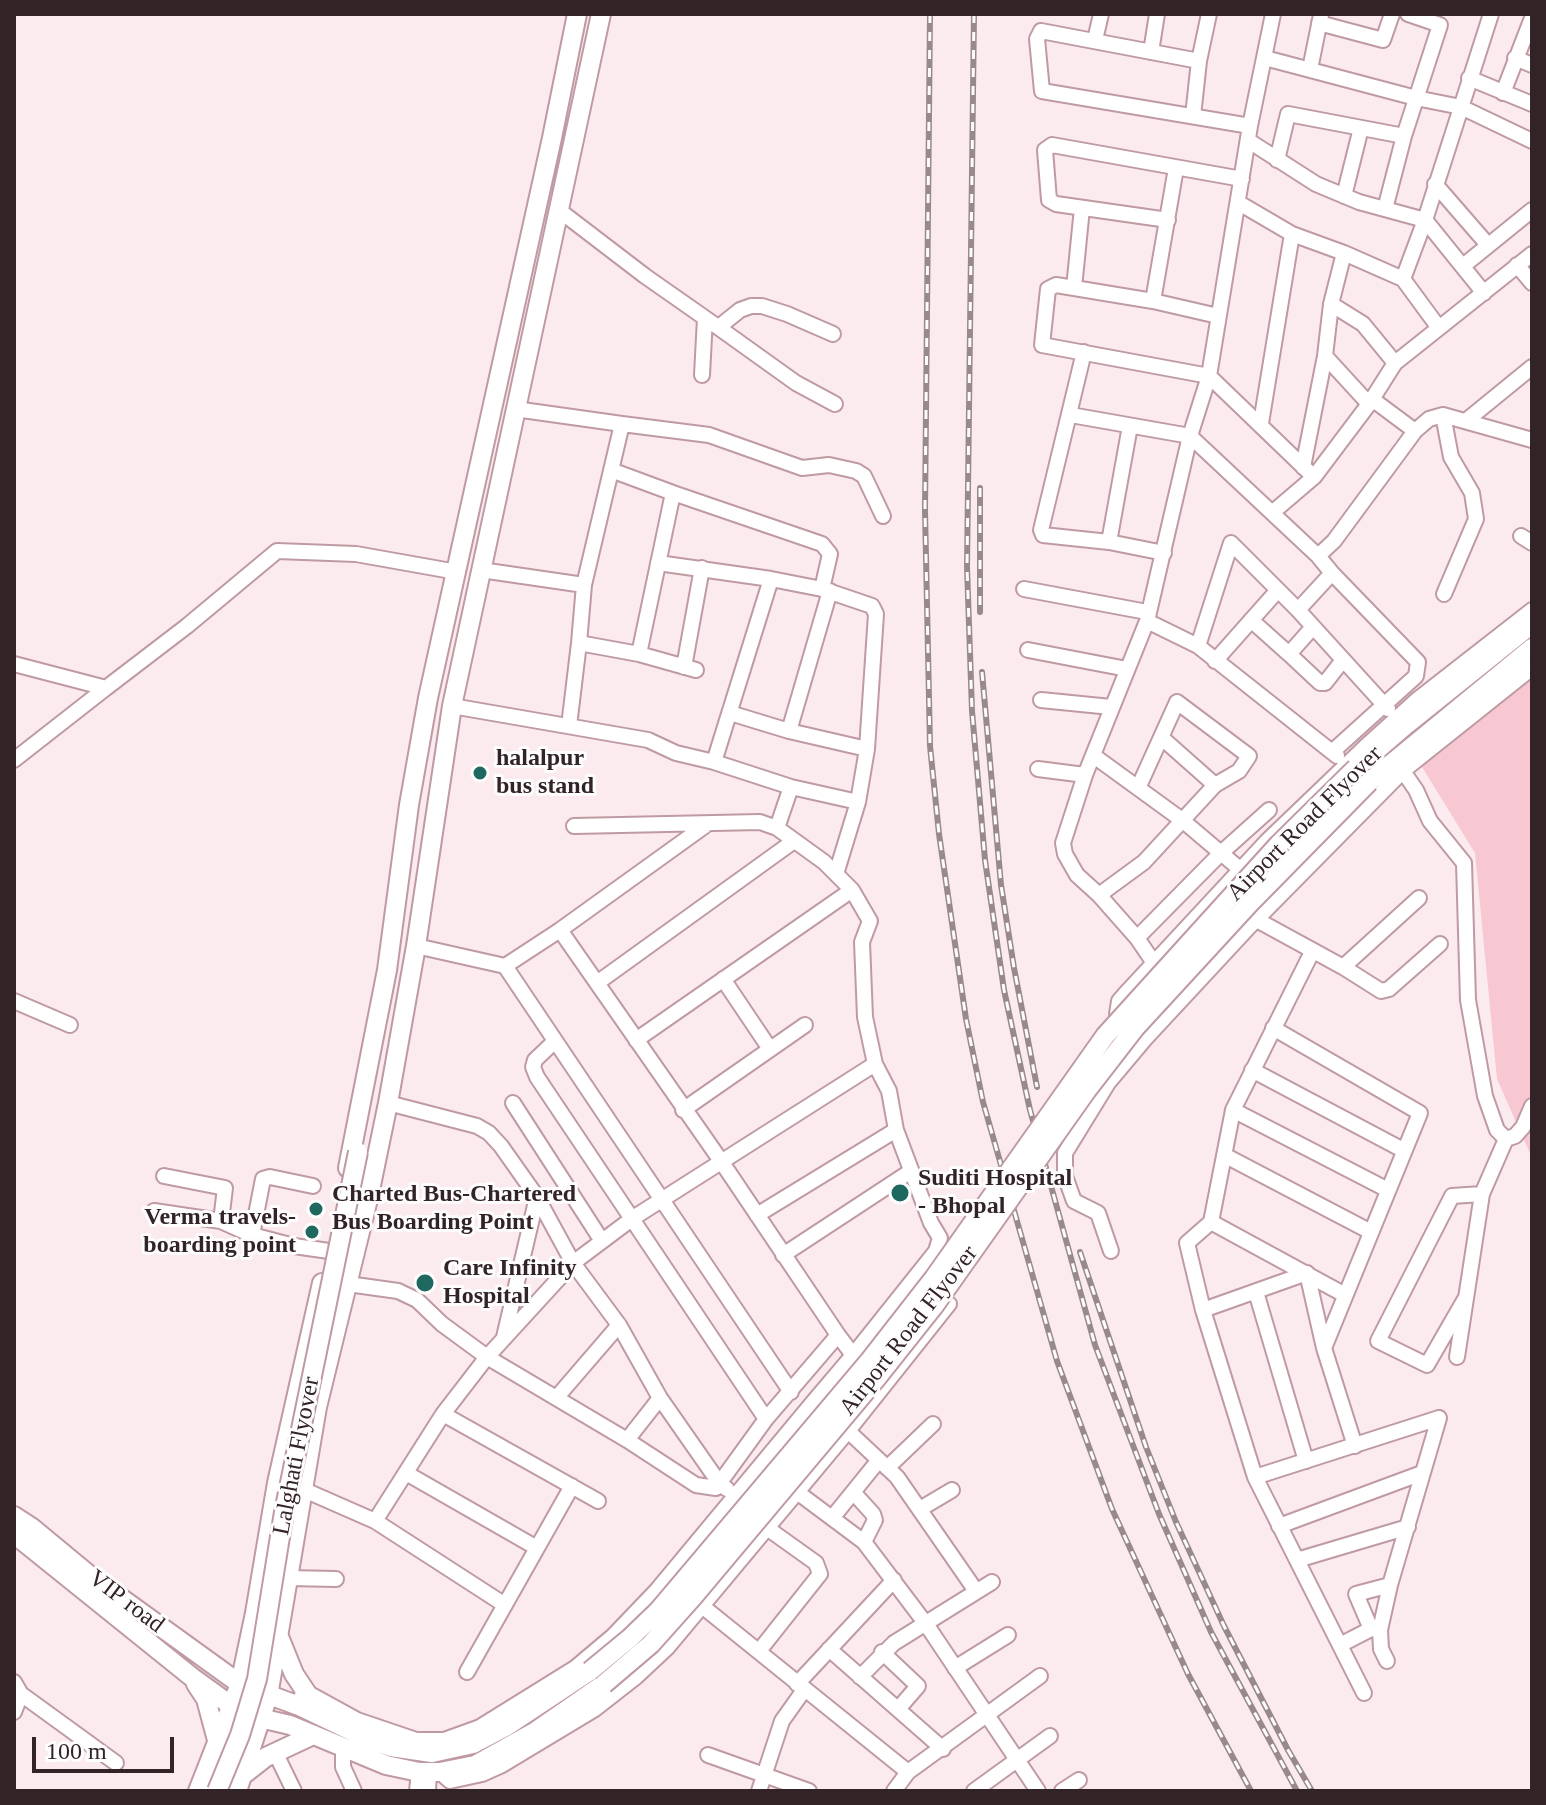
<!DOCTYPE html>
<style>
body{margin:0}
#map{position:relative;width:1546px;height:1805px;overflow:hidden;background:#fbebee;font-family:Georgia,serif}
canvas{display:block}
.frame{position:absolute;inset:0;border:16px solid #322326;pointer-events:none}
.scale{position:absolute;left:32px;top:1737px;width:142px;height:36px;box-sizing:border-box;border:4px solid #322326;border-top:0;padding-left:10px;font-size:24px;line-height:28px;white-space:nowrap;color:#322326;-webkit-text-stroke:6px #fdfdfd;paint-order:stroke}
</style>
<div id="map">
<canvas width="1546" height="1805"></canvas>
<div class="frame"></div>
<div class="scale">100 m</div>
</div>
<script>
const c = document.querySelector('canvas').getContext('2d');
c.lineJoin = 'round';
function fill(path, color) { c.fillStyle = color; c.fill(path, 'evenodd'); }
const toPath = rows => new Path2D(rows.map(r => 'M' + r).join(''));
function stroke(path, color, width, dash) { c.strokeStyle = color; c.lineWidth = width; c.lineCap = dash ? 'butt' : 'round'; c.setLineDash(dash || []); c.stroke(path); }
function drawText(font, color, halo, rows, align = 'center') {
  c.font = font + ' Georgia,serif'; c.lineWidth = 6; c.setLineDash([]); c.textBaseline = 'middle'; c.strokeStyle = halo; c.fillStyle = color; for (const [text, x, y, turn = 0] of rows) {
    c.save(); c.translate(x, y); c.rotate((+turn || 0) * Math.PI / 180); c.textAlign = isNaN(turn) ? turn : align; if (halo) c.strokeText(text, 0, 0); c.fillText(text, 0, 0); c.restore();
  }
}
const green = toPath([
 [1532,671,1532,1158,1497,1079,1475,853,1417,759]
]);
const minor = toPath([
 [1319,23,1383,40,1392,14],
 [1095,40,1101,14],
 [1151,52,1157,14],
 [1265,58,1416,98,1461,107,1532,141],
 [1515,58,1532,65],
 [1199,61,1041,31,1037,39,1042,91,1250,126],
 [1310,69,1321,15],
 [1469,78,1532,104],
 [1503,93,1532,18],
 [1193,116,1199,61,1209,14],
 [1249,141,1316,184,1359,202,1425,220,1484,293],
 [1277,160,1288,114,1404,136],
 [1435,184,1488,245],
 [1344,196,1361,128],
 [1239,203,1292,234,1344,253,1403,279,1439,328],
 [1385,209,1404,136,1440,25,1408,14],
 [560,211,645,276,715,325,720,326,740,310,751,306,762,306,787,314,833,334],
 [1168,220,1056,204,1049,200,1045,150,1052,145,1242,179],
 [1517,265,1532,283],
 [1463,266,1532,210],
 [1403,279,1425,220,1491,14],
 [1074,288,1082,208],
 [1153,301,1176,168],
 [1331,304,1363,324,1395,363],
 [1218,316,1153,301,1056,285,1048,289,1042,345,1209,376,1314,477],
 [715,325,796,383,835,404],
 [1084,352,1041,530,1043,535,1109,542,1164,553],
 [1325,356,1369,404],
 [702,375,705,318],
 [1372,399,1415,431],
 [515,409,622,424],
 [1071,415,1190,436,1318,556,1332,573,1418,662,1416,676,1332,752],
 [1443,415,1451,457,1472,493,1476,519,1444,594],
 [1467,420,1532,367],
 [1261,423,1292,234],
 [1303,467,1325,356,1331,304,1344,253],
 [611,470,673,493,822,544,830,554,822,589],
 [1273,512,1314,477,1369,404,1395,363,1532,254],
 [1521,536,1532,543],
 [1109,542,1130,426],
 [1318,556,1334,541,1415,431,1429,419,1443,415,1532,440],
 [658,563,771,579,822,589,872,606,876,614,867,749,858,802,836,874],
 [481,570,584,585],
 [1024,589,1147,612],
 [1298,610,1332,573],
 [1532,610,1418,699,1365,747,1267,841,1125,994,1119,1001,1117,1014,1136,1039,1145,1039,1249,927,1404,770,1532,668],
 [1251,620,1289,654],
 [1147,621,1198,646,1337,756],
 [1313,627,1289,654,1320,683,1325,683,1343,660],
 [1198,646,1231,543,1298,610,1388,709],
 [1028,650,1127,669],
 [639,654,673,493],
 [1215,661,1278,590],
 [14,664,106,688,14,760],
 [684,667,702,568],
 [696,670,639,654,579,643,584,585,622,424,709,435,802,468,829,465,856,471,864,476,883,516],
 [106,688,187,626,277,551,356,554,457,572],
 [1041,700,1111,707],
 [452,706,648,740,676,753,714,762,791,787,858,802],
 [730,713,789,731,867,749],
 [569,726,579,643],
 [789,731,830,591],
 [1162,738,1215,785],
 [1094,756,1182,820,1241,870],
 [714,762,771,579],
 [1398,764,1416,790,1430,821,1464,863,1468,1000,1485,1096,1497,1130,1506,1139],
 [1038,769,1085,775],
 [777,828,791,787],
 [1099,895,1144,862,1215,785,1239,771,1249,756,1177,702,1139,786],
 [1257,920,1343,967,1381,991,1389,989,1440,944],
 [560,930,721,1161,838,1335],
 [1137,938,1221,853,1269,810],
 [416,946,505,966,791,1392],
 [1312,952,1233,1110,1211,1222,1187,1243,1203,1310,1255,1477,1364,1693],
 [1154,963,1137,938,1099,895,1077,875,1065,854,1063,843,1085,775,1147,621,1190,436,1209,376,1250,126,1273,14],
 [505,966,560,930,706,825],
 [1343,967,1419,898],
 [723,979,770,1049],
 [597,983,794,841],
 [14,1001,70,1025],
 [1273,1028,1420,1113,1324,1348],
 [636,1040,852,890],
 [555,1041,535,1060,533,1067,537,1077,766,1419],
 [1252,1070,1403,1150],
 [388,1103,477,1126,489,1133,501,1146,537,1197,573,1263,619,1325,660,1398,720,1484,727,1489],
 [513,1103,602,1241],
 [683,1110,805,1025],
 [1233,1110,1388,1190],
 [1224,1155,1371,1232],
 [164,1176,225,1188,221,1221],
 [154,1211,221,1221,252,1235,294,1246,329,1251],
 [757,1215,896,1130],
 [1211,1222,1345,1295],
 [252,1235,263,1179,270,1177,313,1186],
 [1111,1251,1098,1213,1074,1201,1065,1176,1065,1153,1108,1083,1145,1039],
 [783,1255,911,1171],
 [348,1284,398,1291,417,1300,442,1324,487,1357,627,1440,696,1485,716,1488,766,1419,838,1335,853,1355,936,1251,940,1238,931,1223,896,1130,889,1091,875,1064,865,1017,862,942,870,921,852,890,824,862,777,828,760,822,574,826],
 [1256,1292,1306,1461],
 [1465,1299,1427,1365,1378,1341,1452,1196,1482,1194],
 [949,1304,848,1431,897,1477,976,1591],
 [1203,1310,1307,1273,1324,1348,1355,1446],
 [504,1337,537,1197],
 [1457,1357,1482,1194,1506,1139,1515,1136,1523,1127,1532,1106],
 [557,1397,619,1325],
 [814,1401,853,1355],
 [443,1414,598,1501],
 [627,1440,660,1398],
 [887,1468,933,1424],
 [406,1473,537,1548],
 [1255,1477,1439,1418],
 [302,1489,375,1521,505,1605],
 [797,1492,864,1542,926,1624,1038,1791],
 [853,1492,873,1514,875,1520,864,1542],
 [920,1509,952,1490],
 [832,1518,879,1460],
 [375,1521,443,1414,487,1357,573,1263,633,1218,875,1064],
 [1279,1526,1422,1473],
 [1297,1560,1408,1527],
 [287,1578,336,1579],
 [702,1606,908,1772],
 [1371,1629,1356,1594,1390,1585],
 [1340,1645,1371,1629,1380,1630],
 [829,1649,943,1749],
 [759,1651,820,1574,816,1563,767,1528],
 [882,1652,918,1686,899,1708],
 [1387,1661,1381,1649,1380,1630,1390,1585,1439,1418],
 [955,1668,1008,1635],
 [467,1672,572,1486],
 [860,1677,894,1643,992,1582],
 [14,1682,21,1694,116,1763],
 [797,1684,894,1580],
 [306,1692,357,1720,416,1740,444,1740,480,1727,575,1668,613,1636,657,1590,814,1401,848,1431,667,1648,636,1677,595,1709,502,1765,482,1774,450,1781,440,1772],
 [14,1712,21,1694,14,1694],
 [343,1748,343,1767,354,1791],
 [275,1752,294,1791],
 [708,1755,809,1791],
 [417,1791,419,1772],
 [428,1791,429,1772],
 [759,1791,782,1721,804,1690],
 [894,1791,908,1772,1040,1676],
 [974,1791,1050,1736],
 [1062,1791,1079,1780]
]);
const major = toPath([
 [1356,768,1406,725,1532,624],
 [1369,782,1532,648],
 [348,1168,387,970,409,805,428,698,552,138,577,14],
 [14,1516,31,1527,89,1575,240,1684,299,1706,368,1739,391,1747,432,1753,473,1744,507,1726,590,1671],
 [14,1534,193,1678,233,1707,260,1718,290,1725,386,1765,419,1772,440,1772,475,1765,536,1731,604,1684],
 [279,1637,294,1674,306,1692,299,1706],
 [196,1684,206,1699,218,1744],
 [243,1775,266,1757,313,1735],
 [198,1791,240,1684,255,1613,277,1483,322,1283],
 [237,1791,268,1696,317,1407,369,1195,388,1103,416,946,452,706,601,14]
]);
const rail = toPath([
 [930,14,925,510,930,746,939,834,966,1019,983,1102,1057,1361,1112,1509,1188,1674,1251,1791],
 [974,14,967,567,972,711,985,860,1004,990,1030,1110,1095,1345,1159,1514,1211,1632,1297,1791],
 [980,488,980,612],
 [982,672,1001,885,1014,968,1037,1087],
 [1080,1252,1146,1447,1176,1522,1224,1626,1288,1750,1312,1791]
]);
const majorBridge = toPath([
 [590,1671,630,1638,658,1611,870,1360,934,1278,1105,1036,1279,844,1356,768],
 [604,1684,651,1644,693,1597,876,1379,934,1306,1087,1090,1135,1028,1250,903,1369,782],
 [217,1791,240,1735,257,1679,284,1512,358,1152]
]);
const markers = [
 [480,773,8,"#1e6860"],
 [900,1193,10,"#1e6860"],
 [316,1209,8,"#1e6860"],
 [312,1232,8,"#1e6860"],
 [425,1283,10,"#1e6860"]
];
const poiNames = [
 ["halalpur",496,759],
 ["bus stand",496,787],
 ["Suditi Hospital",918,1179],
 ["- Bhopal",918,1207],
 ["Charted Bus-Chartered",332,1195],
 ["Bus Boarding Point",332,1223],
 ["Verma travels-",296,1218,"right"],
 ["boarding point",296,1246,"right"],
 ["Care Infinity",443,1269],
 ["Hospital",443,1297]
];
const streetNames = [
 ["Airport Road Flyover",1305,824,-45],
 ["Airport Road Flyover",909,1331,-52],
 ["Lalghati Flyover",297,1456,-79],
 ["VIP road",126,1602,37]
];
fill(green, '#f8c8d2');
stroke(minor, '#bf9aa2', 18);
stroke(major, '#bf9aa2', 22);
stroke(minor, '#fff', 14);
stroke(major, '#fff', 18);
stroke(rail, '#98898c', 6);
stroke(rail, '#fdfdfd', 3, [9]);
stroke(majorBridge, '#bf9aa2', 22, []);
stroke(majorBridge, '#fff', 18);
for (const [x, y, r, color] of markers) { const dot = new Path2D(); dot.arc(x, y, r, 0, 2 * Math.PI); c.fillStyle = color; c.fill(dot); stroke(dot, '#fdfdfd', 3); }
drawText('bold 24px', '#322326', '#fdfdfd', poiNames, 'left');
drawText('24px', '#322326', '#fdfdfd', streetNames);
</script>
